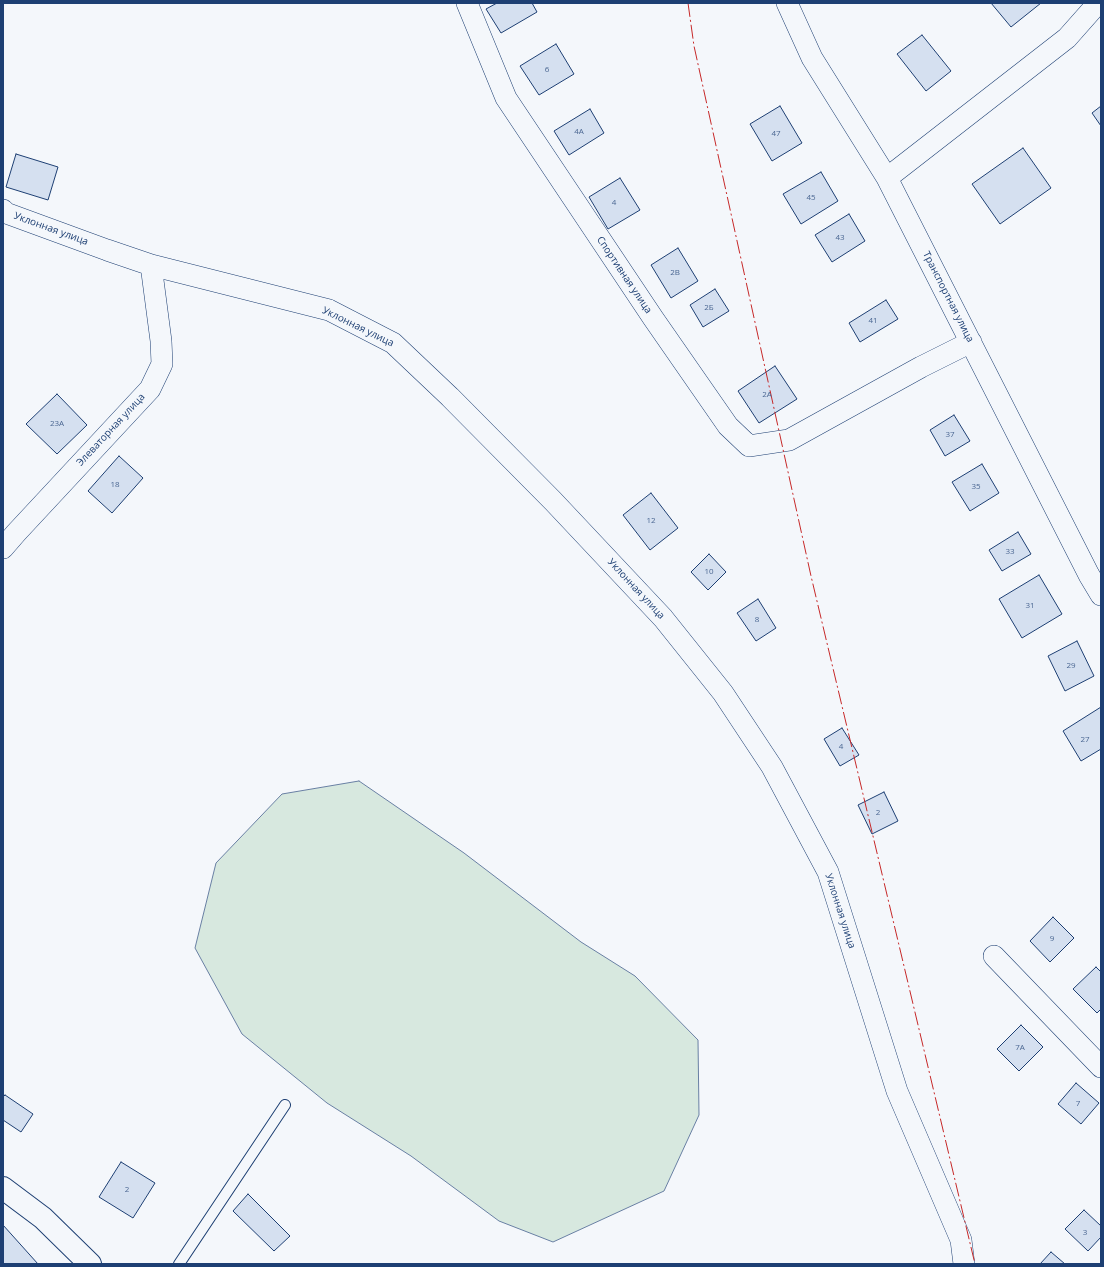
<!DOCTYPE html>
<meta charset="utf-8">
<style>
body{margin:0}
#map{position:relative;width:1104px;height:1267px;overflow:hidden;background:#f4f7fb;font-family:"Open Sans",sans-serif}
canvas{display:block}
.frame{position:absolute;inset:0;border:4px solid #1d3f73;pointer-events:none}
</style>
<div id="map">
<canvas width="1104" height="1267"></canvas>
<div class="frame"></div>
</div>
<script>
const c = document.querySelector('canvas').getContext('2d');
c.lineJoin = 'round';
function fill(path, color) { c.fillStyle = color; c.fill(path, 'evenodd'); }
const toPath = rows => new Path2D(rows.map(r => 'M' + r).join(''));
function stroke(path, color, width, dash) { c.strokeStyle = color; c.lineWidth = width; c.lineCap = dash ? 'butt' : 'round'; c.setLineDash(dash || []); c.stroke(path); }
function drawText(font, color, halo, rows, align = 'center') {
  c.font = font + ' "Open Sans",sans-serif'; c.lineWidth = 3; c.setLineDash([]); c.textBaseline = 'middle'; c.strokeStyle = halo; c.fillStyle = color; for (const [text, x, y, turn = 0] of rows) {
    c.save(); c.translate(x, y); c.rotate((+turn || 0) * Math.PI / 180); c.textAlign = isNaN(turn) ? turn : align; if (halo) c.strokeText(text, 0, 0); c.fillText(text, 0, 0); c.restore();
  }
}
const green = toPath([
 [359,781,464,853,581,942,635,976,698,1040,699,1115,664,1191,553,1242,499,1221,411,1156,327,1103,242,1034,195,948,216,863,282,794,359,781]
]);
const building = toPath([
 [497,3,532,3,537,12,501,33,486,9,497,3],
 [991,3,1041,3,1011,27,991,3],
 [922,35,951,71,926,91,897,54,922,35],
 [556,44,574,74,539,95,520,66,556,44],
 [780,106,802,143,772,161,750,124,780,106],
 [1101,106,1101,126,1092,113,1101,106],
 [590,109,604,133,569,155,554,131,590,109],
 [1023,148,1051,188,1000,224,972,184,1023,148],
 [16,154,58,167,48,200,6,187,16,154],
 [821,172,838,201,801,224,783,194,821,172],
 [620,178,640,210,608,229,589,197,620,178],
 [849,214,865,241,832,262,815,235,849,214],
 [678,248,698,281,671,298,651,265,678,248],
 [715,289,729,311,703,327,690,305,715,289],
 [886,300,898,319,860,342,849,323,886,300],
 [775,366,797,399,759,423,738,391,775,366],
 [57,394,87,425,57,454,26,424,57,394],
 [954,415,970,441,945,456,930,430,954,415],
 [119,456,143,478,112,513,88,491,119,456],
 [982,464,999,493,970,511,952,482,982,464],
 [651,493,678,528,650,550,623,515,651,493],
 [1018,532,1031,554,1002,571,989,550,1018,532],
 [709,554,726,572,708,590,691,572,709,554],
 [1039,575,1062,614,1022,638,999,599,1039,575],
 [758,599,776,628,756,641,737,613,758,599],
 [1077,641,1094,676,1065,691,1048,656,1077,641],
 [1101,707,1101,749,1081,761,1063,731,1101,707],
 [842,728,859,755,840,766,824,739,842,728],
 [884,792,898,821,872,834,858,805,884,792],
 [1053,917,1074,938,1050,962,1030,941,1053,917],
 [1096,967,1101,972,1101,1009,1097,1013,1073,989,1096,967],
 [1021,1025,1043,1047,1019,1071,997,1049,1021,1025],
 [1076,1083,1099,1103,1081,1124,1058,1104,1076,1083],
 [5,1095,33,1114,21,1132,3,1120,3,1097,5,1095],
 [121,1162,155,1183,133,1218,99,1197,121,1162],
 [248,1194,290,1236,274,1251,233,1211,248,1194],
 [1084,1210,1101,1226,1101,1237,1088,1251,1065,1229,1084,1210],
 [3,1225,38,1264,3,1264,3,1225],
 [1051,1252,1065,1264,1040,1264,1051,1252]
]);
const service = toPath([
 [179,1264,285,1105]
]);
const minor = toPath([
 [467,3,506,98,653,318,728,426,749,446,789,440,921,367,971,342],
 [787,3,812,58,887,178,1089,575,1101,595],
 [887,178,1067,38,1098,3],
 [3,210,6,213,107,250,151,265,329,310,393,343,450,397,553,501,663,618,723,693,772,767,828,872,897,1091,961,1240,964,1264],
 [3,548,16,533,150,389,162,364,161,341,151,265],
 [994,956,1101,1067]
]);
const tertiary = toPath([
 [3,1188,43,1218,90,1264]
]);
const power = toPath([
 [688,3,694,46,811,576,975,1264]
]);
const numberNames = [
 ["6",547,70],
 ["4А",579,132],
 ["47",776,134],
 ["45",811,198],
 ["4",614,203],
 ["43",840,238],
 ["2В",675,273],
 ["2Б",709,308],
 ["41",873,321],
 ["2А",767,395],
 ["23А",57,424],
 ["37",950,435],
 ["18",115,485],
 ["35",976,487],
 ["12",651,521],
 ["33",1010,552],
 ["10",709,572],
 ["31",1030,606],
 ["8",757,620],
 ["29",1071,666],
 ["27",1085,740],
 ["4",841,747],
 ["2",878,813],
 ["9",1052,939],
 ["7А",1020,1048],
 ["7",1078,1104],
 ["2",127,1190],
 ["3",1085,1233]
];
const streetNames = [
 ["Уклонная улица",51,229,20],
 ["Спортивная улица",624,275,56],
 ["Транспортная улица",948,297,63],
 ["Уклонная улица",358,327,26],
 ["Элеваторная улица",111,430,-47],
 ["Уклонная улица",636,589,47],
 ["Уклонная улица",840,911,72]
];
fill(green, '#d7e8df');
stroke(green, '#687fa3', 1);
fill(building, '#d5e0f0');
stroke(building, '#1d3f73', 1);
stroke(service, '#1d3f73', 12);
stroke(minor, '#1d3f73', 22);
stroke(tertiary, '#1d3f73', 24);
stroke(service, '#f4f7fb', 10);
stroke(minor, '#f4f7fb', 21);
stroke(tertiary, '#f4f7fb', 22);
stroke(power, '#c62828', 1, [14, 3, 2, 3]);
drawText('8px', '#4b6792', null, numberNames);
drawText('10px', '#1d3f73', '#f4f7fb', streetNames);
</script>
